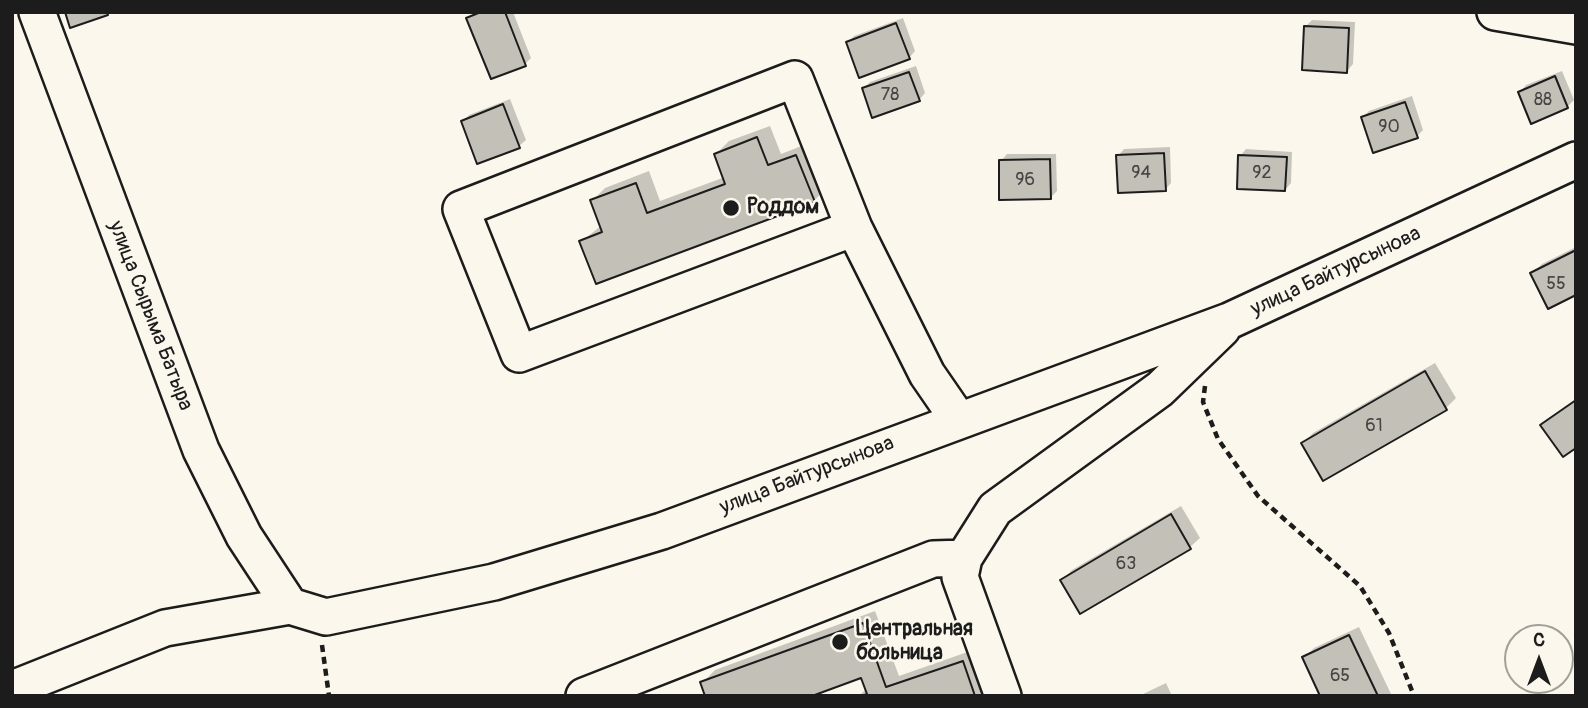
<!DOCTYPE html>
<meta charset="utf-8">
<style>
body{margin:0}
#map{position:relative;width:1588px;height:708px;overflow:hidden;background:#fbf7ec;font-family:Pangolin,sans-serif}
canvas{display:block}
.frame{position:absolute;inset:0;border:14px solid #1c1c1c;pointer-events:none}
.north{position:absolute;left:1504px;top:624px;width:70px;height:70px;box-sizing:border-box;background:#fbf7ec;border:2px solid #a29f99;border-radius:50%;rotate:0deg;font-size:19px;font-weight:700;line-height:28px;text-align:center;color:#1c1c1c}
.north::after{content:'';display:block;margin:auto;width:24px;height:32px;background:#1c1c1c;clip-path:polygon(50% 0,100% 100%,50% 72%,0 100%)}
</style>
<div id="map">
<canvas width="1588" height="708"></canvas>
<div class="frame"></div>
<div class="north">С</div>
</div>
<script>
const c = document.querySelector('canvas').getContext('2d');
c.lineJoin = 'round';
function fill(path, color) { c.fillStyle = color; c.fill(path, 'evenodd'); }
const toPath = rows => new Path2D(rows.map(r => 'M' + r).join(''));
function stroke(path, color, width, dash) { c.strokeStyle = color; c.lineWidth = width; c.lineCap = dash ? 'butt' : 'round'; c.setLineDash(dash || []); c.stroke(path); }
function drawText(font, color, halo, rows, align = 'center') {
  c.font = font + ' Pangolin,sans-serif'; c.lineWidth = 5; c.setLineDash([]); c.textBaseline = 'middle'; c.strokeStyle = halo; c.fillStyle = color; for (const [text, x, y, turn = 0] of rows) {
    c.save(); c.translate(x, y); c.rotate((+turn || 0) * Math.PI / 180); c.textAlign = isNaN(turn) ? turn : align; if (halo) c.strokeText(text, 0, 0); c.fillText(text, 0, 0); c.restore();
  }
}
const shadow = toPath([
 [475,12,513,12,531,58,525,64,469,18],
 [903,18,915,51,909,58,848,43,854,36],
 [1312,20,1355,22,1353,64,1347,71,1306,26],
 [916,66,925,93,919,100,864,88,870,82],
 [1562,71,1574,100,1567,107,1520,92,1526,85],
 [1412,96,1423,130,1417,136,1363,117,1369,111],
 [510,99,526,140,519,146,478,162,463,122,469,115],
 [770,126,781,154,809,143,826,188,814,201,582,241,602,225,592,201,605,188,649,171,660,201,725,177,716,154,729,141],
 [1170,147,1171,183,1165,190,1118,156,1124,149],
 [1246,149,1292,152,1291,183,1285,190,1240,156],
 [1007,154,1056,154,1057,191,1050,198,1001,161],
 [1576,247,1576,293,1532,274,1542,264],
 [1435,363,1456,398,1446,408,1324,479,1303,443,1313,433],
 [1181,506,1200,538,1190,547,1081,612,1062,580,1072,570],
 [875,611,899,676,976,649,992,696,859,696,867,688,862,676,702,683,715,670],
 [1359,627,1392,696,1322,696,1304,658,1314,648],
 [1166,683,1172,696,1139,696]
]);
const building = toPath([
 [65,12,107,12,108,15,70,28,65,12],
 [481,12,505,12,526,66,491,79,466,18,481,12],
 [896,23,910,59,859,78,846,42,896,23],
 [1304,26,1349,28,1347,73,1302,70,1304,26],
 [909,72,920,101,872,118,862,88,909,72],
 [1555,76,1568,108,1531,124,1518,92,1555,76],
 [1405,102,1418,138,1373,153,1361,117,1405,102],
 [503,104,520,148,477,164,461,121,503,104],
 [757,137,768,165,796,155,815,202,596,284,579,241,602,232,590,200,636,183,647,213,725,184,714,154,757,137],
 [1164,153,1166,191,1118,193,1116,155,1164,153],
 [1238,155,1287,157,1285,191,1237,189,1238,155],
 [1050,159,1051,199,999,200,999,160,1050,159],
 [1576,250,1576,295,1548,309,1530,273,1576,250],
 [1425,371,1447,410,1323,481,1301,443,1425,371],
 [1576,400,1576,448,1563,457,1540,425,1576,400],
 [1171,514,1191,549,1080,614,1060,580,1171,514],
 [863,623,886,687,963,661,975,696,862,696,867,694,861,678,812,696,705,696,700,682,863,623],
 [1349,635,1378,696,1320,696,1302,657,1349,635]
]);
const path = toPath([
 [1205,386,1203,402,1218,439,1258,496,1360,586,1389,633,1414,696],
 [322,645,329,696]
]);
const minor = toPath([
 [37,12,201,450,244,536,290,606],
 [1495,12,1576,26],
 [854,228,795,79,461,209,519,354,854,228,927,374,958,419],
 [12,689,165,628,290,606,326,617,494,582,662,531,1229,321,1576,160],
 [584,696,933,559,964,558],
 [1003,696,960,577,964,558,995,509,1160,389,1222,329]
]);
const markers = [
 [731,208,9,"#1c1c1c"],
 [840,642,9,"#1c1c1c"]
];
const numberNames = [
 ["78",890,95],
 ["88",1543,100],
 ["90",1389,127],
 ["94",1141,173],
 ["92",1262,173],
 ["96",1025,180],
 ["55",1556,284],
 ["61",1374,426],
 ["63",1126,564],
 ["65",1340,676]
];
const poiNames = [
 ["Роддом",747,208],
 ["Центральная",856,630],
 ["больница",856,654]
];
const streetNames = [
 ["улица Байтурсынова",1336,272,-25],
 ["улица Сырыма Батыра",150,316,69],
 ["улица Байтурсынова",807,476,-21]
];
fill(shadow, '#0003');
fill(building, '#c3c0b8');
stroke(building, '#1c1c1c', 2);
stroke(minor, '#1c1c1c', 40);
stroke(path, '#1c1c1c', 4.5, [7, 5]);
stroke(minor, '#fbf7ec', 35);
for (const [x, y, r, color] of markers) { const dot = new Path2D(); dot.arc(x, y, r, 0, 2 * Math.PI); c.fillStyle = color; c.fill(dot); stroke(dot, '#fbf7ec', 2.5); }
drawText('18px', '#464543', null, numberNames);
drawText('bold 21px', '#1c1c1c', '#fbf7ec', poiNames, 'left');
drawText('21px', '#1c1c1c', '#fbf7ec', streetNames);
</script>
